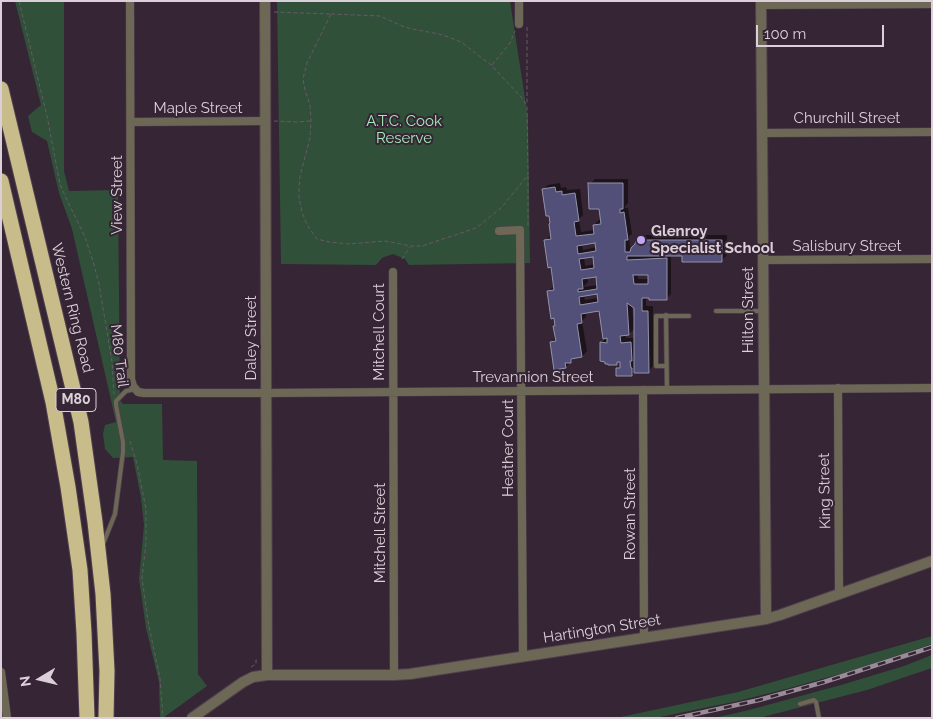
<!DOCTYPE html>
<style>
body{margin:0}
#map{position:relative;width:933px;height:719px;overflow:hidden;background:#362534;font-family:Raleway,sans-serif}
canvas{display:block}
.frame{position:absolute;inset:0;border:2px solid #dbd0da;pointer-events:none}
.north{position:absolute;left:15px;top:654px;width:50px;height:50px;-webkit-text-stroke:4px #362534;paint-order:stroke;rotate:261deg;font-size:14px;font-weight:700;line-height:20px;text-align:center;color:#dbd0da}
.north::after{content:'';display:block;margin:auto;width:18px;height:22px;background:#dbd0da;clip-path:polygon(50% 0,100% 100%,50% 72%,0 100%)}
.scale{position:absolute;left:756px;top:25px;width:128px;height:22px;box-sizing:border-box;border:2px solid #dbd0da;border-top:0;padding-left:6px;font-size:15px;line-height:18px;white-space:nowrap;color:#dbd0da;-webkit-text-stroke:4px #362534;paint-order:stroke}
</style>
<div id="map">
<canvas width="933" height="719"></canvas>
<div class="frame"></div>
<div class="north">N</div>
<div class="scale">100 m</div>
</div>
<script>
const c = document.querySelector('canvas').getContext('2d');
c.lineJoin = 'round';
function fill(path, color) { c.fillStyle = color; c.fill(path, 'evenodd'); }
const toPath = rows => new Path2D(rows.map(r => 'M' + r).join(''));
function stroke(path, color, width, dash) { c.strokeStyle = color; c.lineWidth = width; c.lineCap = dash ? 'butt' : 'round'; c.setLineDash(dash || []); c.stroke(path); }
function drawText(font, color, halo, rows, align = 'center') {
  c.font = font + ' Raleway,sans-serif'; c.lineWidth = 4; c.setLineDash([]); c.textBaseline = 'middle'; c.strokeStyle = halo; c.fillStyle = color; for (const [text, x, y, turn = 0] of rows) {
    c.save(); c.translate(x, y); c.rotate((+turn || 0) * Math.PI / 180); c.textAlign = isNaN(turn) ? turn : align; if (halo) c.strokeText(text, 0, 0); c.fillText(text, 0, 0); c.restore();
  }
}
const green = toPath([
 [15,1,64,1,64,171,69,191,118,190,120,400,123,404,162,404,163,460,197,461,198,674,207,686,163,718,160,718,159,682,146,628,139,579,144,525,141,498,133,457,113,458,105,449,103,434,105,425,116,422,72,229,59,193,47,141,32,132,28,116,41,105],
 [277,1,510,1,528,118,530,263,409,265,405,259,393,254,387,256,382,258,376,265,281,264],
 [932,636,932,644,847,672,786,689,738,701,655,718,616,718,738,692],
 [932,655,932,668,867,690,759,718,714,718,749,710,841,685,904,666]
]);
const shadow = toPath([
 [595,179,628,179,628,203,625,206,625,208,628,208,632,234,629,236,630,248,633,248,637,241,642,235,727,235,727,255,722,260,684,255,671,255,671,294,666,299,646,297,646,306,653,306,653,366,648,372,635,372,632,375,618,369,621,365,621,359,616,364,601,343,605,339,600,310,586,312,586,317,582,321,587,351,582,356,575,357,566,367,551,343,556,337,556,325,548,291,555,286,552,266,545,241,551,235,551,223,543,190,548,185,560,183,561,188,566,187,567,190,580,189,583,215,579,219,581,232,594,230,594,225,599,220,602,220,600,208,590,184],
 [596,242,597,247,583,250,582,244],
 [594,256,595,264,585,266,584,257],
 [649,273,650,279,638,279,638,274],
 [597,276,598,285,583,287,588,282,587,277],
 [598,292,599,298,585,300,584,295],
 [632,305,635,307,635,316,633,316],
 [635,328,635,338,626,338,625,334,629,334]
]);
const building = toPath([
 [588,183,623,183,623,209,620,209,620,213,624,212,628,240,625,240,625,252,630,252,631,248,635,244,636,240,722,240,722,262,682,262,682,256,627,256,627,260,667,258,667,300,649,300,649,298,642,298,642,311,648,311,649,373,634,373,634,308,627,303,629,335,620,336,621,343,631,342,632,361,630,361,631,368,632,368,632,376,616,376,616,368,620,368,620,362,617,362,617,365,608,365,608,364,605,364,605,362,600,361,600,342,607,343,607,338,603,339,599,311,581,314,582,323,577,324,582,357,571,359,571,363,565,363,566,368,554,370,550,342,556,341,553,326,555,326,554,318,551,319,547,291,554,290,551,267,548,268,544,240,551,239,549,224,550,223,549,216,546,216,542,189,555,187,556,192,562,191,562,195,575,193,579,221,574,222,576,236,594,234,593,225,601,224,599,209,589,209,588,183],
 [595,243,596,251,578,254,577,246,595,243],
 [593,257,594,268,581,270,579,259,593,257],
 [633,275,648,275,648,284,634,284,633,275],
 [596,277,597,289,578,292,578,289,583,289,582,279,596,277],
 [597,294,598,302,580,305,579,297,597,294]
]);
const path = toPath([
 [19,1,47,116,60,184,66,198,85,237,94,265,99,284,112,362,114,395],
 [274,12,330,14],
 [331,14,380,16,402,26,412,29,439,34,451,38,461,42,491,65,522,98,527,106,528,175,502,207,476,228,422,246,411,246,385,241,349,244,329,242,317,239,307,225,302,212,299,198,299,189,300,176,310,138,311,121,310,105,305,90,303,79,307,63,331,14],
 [527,27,527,105],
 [492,65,510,43,515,31],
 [274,121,297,122,310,121],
 [528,176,528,227],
 [402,259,410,247],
 [130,441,137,464,146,509,146,542,142,578,148,622,160,678,163,718],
 [251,667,256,664,256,660,257,660]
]);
const service = toPath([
 [716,311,763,311],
 [666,315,667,390],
 [666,366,656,366,656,316,689,316],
 [103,544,115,514,123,452,123,442,116,405,116,401,126,391,135,389],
 [800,704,814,700,816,702,819,718]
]);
const minor = toPath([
 [130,1,131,379,133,386,138,392,144,393,267,393,932,388],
 [519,1,519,24],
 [761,5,932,4],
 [131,122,265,121],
 [762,133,932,132],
 [499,231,520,230,523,657],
 [763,260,932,259],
 [393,272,394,675],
 [838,388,839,594],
 [643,390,644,637],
 [1,672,7,718]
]);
const tertiary = toPath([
 [265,1,267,675],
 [761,1,766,619],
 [192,718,243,682,253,677,267,675,394,675,410,674,766,619,780,615,932,561]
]);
const motorway = toPath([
 [1,89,81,422,95,522,103,594,107,671,106,718],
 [1,181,53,402,68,487,80,570,84,633,87,718]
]);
const rail = toPath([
 [677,718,759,700,824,682,932,647]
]);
const markers = [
 [641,240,5,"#c2a7f2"]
];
const shields = [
 [76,400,40]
];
const shieldNames = [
 ["M80",76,400]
];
const streetNames = [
 ["Maple Street",198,108],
 ["Churchill Street",847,118],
 ["View Street",117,195,-90],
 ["Salisbury Street",847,246],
 ["Western Ring Road",72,308,76],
 ["Hilton Street",748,310,-90],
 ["Mitchell Court",379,332,-90],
 ["Daley Street",251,338,-90],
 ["M80 Trail",119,356,83],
 ["Trevannion Street",533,377],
 ["Heather Court",508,448,-90],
 ["King Street",825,491,-91],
 ["Rowan Street",630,514,-90],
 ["Mitchell Street",380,533,-90],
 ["Hartington Street",602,629,-9]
];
const parkNames = [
 ["A.T.C. Cook",404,121],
 ["Reserve",404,138]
];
const poiNames = [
 ["Glenroy",651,231],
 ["Specialist School",651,248]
];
fill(green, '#30503a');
fill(shadow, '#0007');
fill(building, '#524f78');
stroke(building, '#9393ab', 1);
stroke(service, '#50404f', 5.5);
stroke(minor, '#50404f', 9);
stroke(tertiary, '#50404f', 12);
stroke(motorway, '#50404f', 17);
stroke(path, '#685967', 1, [4, 2.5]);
stroke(service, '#6d6855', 4);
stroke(minor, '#6d6855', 8);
stroke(tertiary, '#6d6855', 10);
stroke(motorway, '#c8bc8b', 15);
stroke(rail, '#998c98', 4.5);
stroke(rail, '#362534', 2.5, [8]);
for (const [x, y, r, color] of markers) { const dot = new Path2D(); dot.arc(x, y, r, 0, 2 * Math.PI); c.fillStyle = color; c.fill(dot); stroke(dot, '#362534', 2); }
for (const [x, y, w] of shields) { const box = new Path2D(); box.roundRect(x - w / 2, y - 11.5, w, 23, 4); c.fillStyle = '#362534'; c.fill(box); stroke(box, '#dbd0da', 1); }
drawText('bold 14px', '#dbd0da', null, shieldNames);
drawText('15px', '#dbd0da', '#362534', streetNames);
drawText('15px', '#a5eab9', '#362534', parkNames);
drawText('bold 15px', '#dbd0da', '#362534', poiNames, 'left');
</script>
